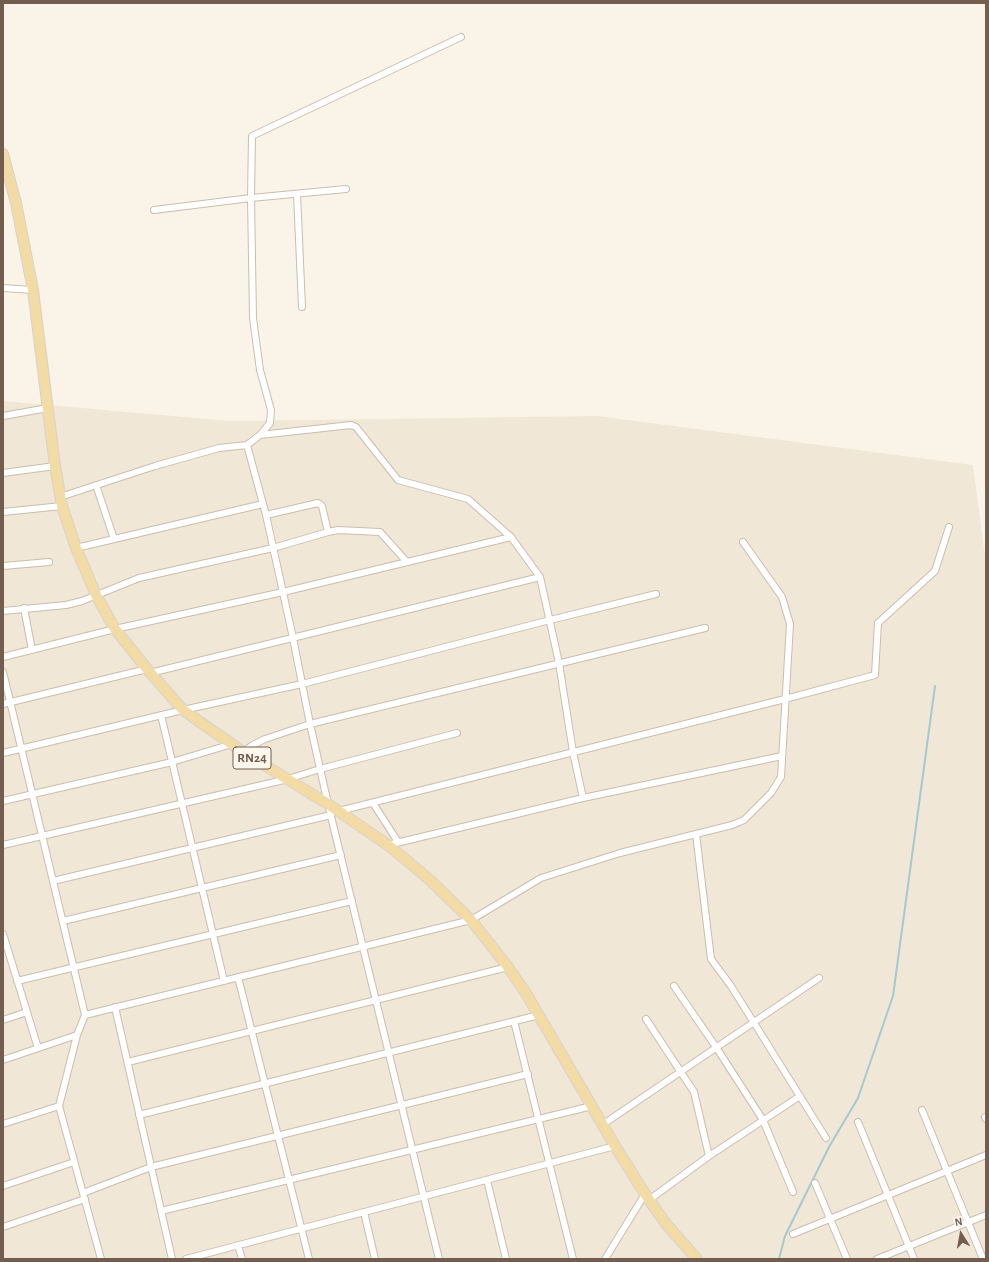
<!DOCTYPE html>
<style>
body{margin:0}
#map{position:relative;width:989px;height:1262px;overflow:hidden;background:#faf4e8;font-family:"Alegreya Sans",sans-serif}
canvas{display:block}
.frame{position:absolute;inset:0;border:4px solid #725d4e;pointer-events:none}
.north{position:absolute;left:941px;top:1214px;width:40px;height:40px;-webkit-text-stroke:3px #fdf8ee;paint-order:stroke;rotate:349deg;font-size:11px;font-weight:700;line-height:16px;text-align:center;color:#725d4e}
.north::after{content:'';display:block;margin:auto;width:14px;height:18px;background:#725d4e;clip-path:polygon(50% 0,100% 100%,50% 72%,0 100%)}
</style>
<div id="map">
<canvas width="989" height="1262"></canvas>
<div class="frame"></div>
<div class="north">N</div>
</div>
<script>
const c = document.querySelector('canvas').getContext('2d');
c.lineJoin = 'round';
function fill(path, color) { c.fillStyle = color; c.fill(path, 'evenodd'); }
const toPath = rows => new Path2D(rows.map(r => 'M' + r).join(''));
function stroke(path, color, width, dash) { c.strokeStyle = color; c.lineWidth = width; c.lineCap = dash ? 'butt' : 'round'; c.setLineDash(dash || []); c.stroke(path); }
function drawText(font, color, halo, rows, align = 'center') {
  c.font = font + ' "Alegreya Sans",sans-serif'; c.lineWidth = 3.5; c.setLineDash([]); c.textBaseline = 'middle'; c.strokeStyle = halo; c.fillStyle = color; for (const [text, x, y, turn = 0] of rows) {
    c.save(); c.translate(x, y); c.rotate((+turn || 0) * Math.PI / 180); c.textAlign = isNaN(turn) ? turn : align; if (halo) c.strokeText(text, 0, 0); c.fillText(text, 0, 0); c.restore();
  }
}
const residential = toPath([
 [3,401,230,421,597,416,973,465,986,564,986,1259,3,1259]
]);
const stream = toPath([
 [779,1259,785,1236,829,1147,858,1098,893,996,935,686]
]);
const street = toPath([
 [297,194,302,307],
 [154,210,251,198,346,189],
 [3,288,33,290],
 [3,416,48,408],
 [260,435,351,425,356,427,398,480,468,499,511,537,540,577,559,663,573,752,583,798],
 [247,445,266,515,293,638,310,724,328,804,439,1259],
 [3,473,55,466],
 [96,485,114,539],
 [60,497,155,466,219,448,247,445,260,435,270,423,271,410,260,370,253,318,251,198,252,136,461,37],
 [3,512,62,506],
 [266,515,318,503,322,506,328,532],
 [76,548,263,504],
 [3,566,49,562],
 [24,608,32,650],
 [3,611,66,605,82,601,139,578,273,548,328,532,338,530,380,532,407,562],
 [3,657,115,629,283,592,511,537],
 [3,672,85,1015,77,1035,59,1106,101,1259],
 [150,673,540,577],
 [3,704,147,669],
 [161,715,224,981],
 [243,752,253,745,265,739,310,724,705,628],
 [3,753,183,710,302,684,550,620,656,594],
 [3,801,172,762,232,744],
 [373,803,398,842],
 [339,811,785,699,875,675,878,623,935,571,949,527],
 [696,834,711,959,731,986,826,1138],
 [3,845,288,779,320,769,457,733],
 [388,845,583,798,782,756],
 [53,881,331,815],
 [63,921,341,855],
 [3,934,38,1048],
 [238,977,309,1259],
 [17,981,352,901],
 [674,986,716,1047,763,1120,793,1192],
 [115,1007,172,1259],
 [85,1015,471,920,541,878,620,853,732,825,744,820,771,793,781,777,790,624,782,597,743,542],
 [646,1019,694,1092,709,1156],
 [3,1020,27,1012],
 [514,1021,573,1259],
 [3,1060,77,1035],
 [128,1062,508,967],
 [922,1110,983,1259],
 [139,1115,539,1015],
 [985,1117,986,1119],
 [858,1122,914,1259],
 [3,1124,59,1106],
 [602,1125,819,978],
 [487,1180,506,1259],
 [815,1183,847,1259],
 [3,1186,74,1162],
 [83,1193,151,1167,528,1074],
 [649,1200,709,1156,800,1096],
 [161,1211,592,1106],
 [364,1212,375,1259],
 [3,1227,85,1199],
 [793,1234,986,1155],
 [238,1245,242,1259],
 [186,1259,615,1146],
 [605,1259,645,1194],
 [877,1259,986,1215]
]);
const primary = toPath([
 [3,154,16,203,33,290,55,466,62,506,76,548,96,595,115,629,147,669,183,710,243,752,328,804,388,845,430,880,471,920,508,967,527,995,615,1146,645,1194,666,1224,697,1259]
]);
const shields = [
 [252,758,38]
];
const shieldNames = [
 ["RN24",252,758]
];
fill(residential, '#f1e7d7');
stroke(stream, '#a5c9d3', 2);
stroke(street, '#cbbdae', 8);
stroke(primary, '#d8d2cd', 12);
stroke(street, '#fff', 6);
stroke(primary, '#f3dba6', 10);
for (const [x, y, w] of shields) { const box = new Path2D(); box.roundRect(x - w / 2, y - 11, w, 22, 3); c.fillStyle = '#fdf8ee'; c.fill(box); stroke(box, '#725d4e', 1); }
drawText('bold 13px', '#725d4e', null, shieldNames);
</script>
